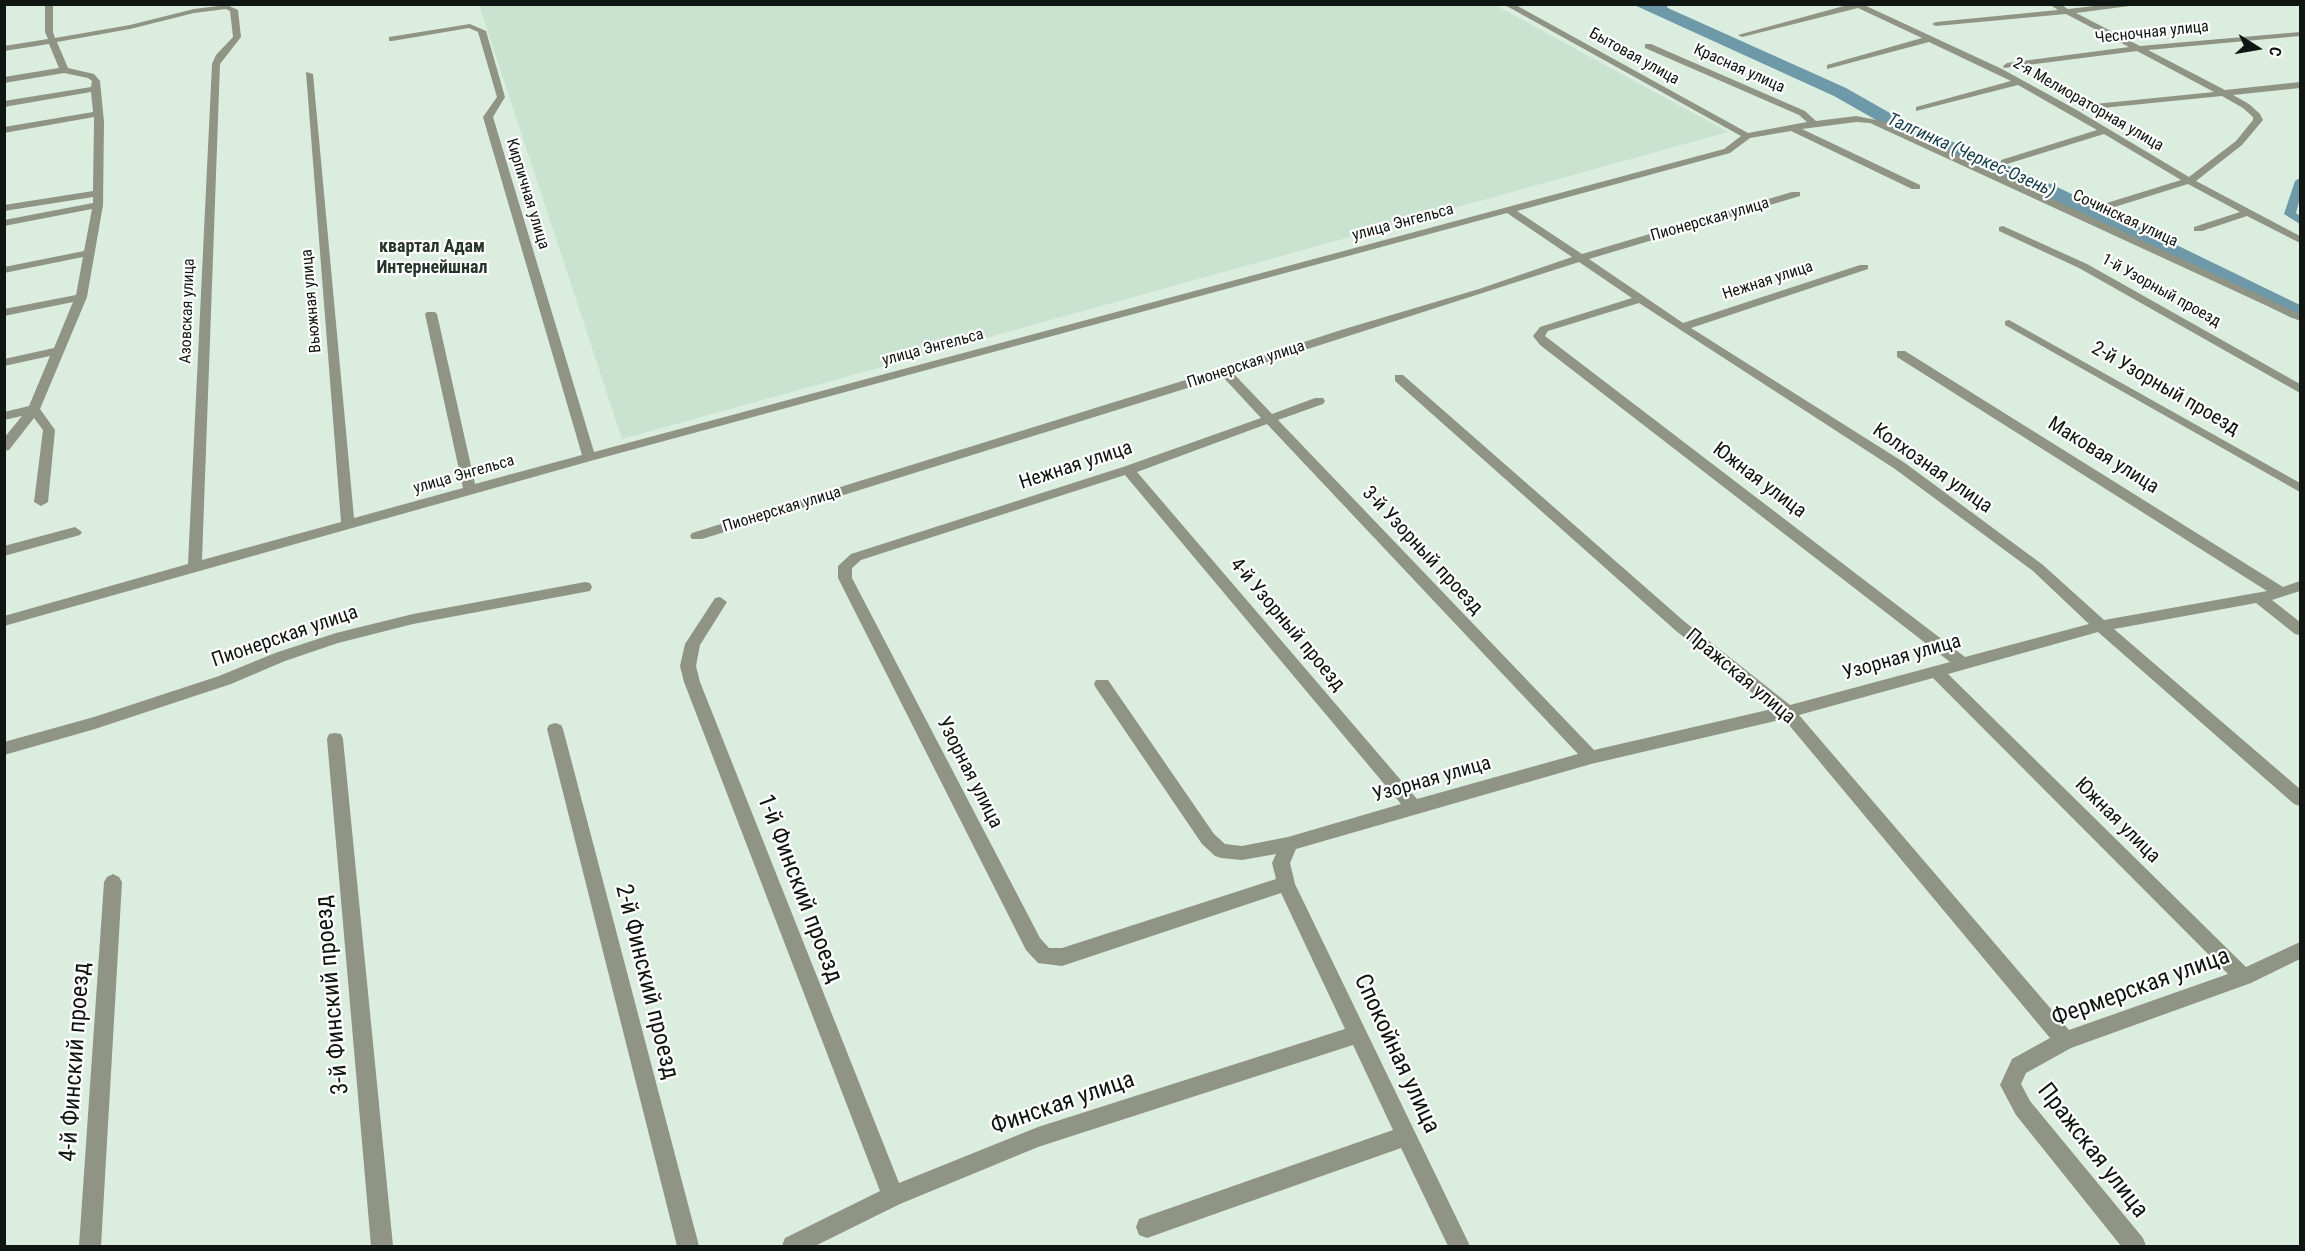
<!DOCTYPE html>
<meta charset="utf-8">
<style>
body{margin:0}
#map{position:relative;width:2305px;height:1251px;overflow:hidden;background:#dbeddf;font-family:"Roboto Condensed",sans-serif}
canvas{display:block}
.frame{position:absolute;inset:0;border:6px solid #0f1611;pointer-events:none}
.north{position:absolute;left:2227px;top:18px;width:60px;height:60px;-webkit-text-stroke:4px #fff;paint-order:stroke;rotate:101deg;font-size:16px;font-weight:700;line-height:24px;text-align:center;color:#0f1611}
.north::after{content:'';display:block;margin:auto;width:21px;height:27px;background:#0f1611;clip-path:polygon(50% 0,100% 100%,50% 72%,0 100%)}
</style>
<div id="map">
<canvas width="2305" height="1251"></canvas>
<div class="frame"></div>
<div class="north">С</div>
</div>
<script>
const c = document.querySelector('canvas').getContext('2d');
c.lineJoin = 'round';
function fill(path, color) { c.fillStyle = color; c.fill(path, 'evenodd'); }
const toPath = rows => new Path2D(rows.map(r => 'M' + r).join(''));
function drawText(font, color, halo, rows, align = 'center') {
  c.font = font + ' "Roboto Condensed",sans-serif'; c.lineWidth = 4.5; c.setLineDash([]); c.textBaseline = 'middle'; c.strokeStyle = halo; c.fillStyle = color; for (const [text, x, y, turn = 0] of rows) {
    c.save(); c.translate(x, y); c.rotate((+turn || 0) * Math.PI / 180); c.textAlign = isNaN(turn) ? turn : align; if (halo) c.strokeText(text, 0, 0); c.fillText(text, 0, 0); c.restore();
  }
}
const built = toPath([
 [479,5,1495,5,1728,132,622,439]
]);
const canal = toPath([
 [1660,4,1668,4,1665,16,1658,14,1660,4],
 [2300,178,2300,198,2296,213,2300,216,2300,224,2284,214,2295,181,2300,178]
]);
const river = toPath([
 [1632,4,1659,4,1846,88,1904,121,2053,185,2300,305,2300,319,2292,318,2039,193,1892,129,1834,96,1632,4]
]);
const street = toPath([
 [45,4,53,4,53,32,55,38,130,25,194,9,227,5,238,10,241,37,220,64,202,560,341,522,306,72,313,74,354,518,463,488,425,314,427,312,435,312,437,314,475,484,582,455,483,117,497,97,478,32,469,28,392,41,389,41,389,37,470,24,486,31,505,97,493,117,594,452,1724,149,1741,136,1503,4,1514,4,1748,133,1807,122,1799,115,1645,48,1645,44,1651,44,1805,111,1816,121,1856,116,1887,122,2300,314,2300,321,1870,123,1856,122,1802,129,1920,185,1920,189,1912,189,1791,131,1750,138,1730,153,1517,211,1582,254,1792,192,1800,192,1800,196,1589,259,1683,323,1860,265,1868,265,1868,269,1691,328,1905,463,2043,565,2104,620,2267,591,1897,357,1897,351,1905,351,2283,587,2300,581,2300,591,2272,600,2300,622,2300,635,2295,634,2256,603,2114,629,2300,789,2300,806,2294,804,2098,632,1948,674,2246,967,2300,942,2300,959,2251,983,2071,1048,2026,1073,2021,1084,2030,1101,2143,1238,2146,1246,2121,1246,2016,1115,2000,1085,2012,1059,2050,1038,1784,719,1591,764,1296,849,1290,863,1295,884,1470,1246,1448,1246,1401,1148,1147,1238,1139,1235,1136,1227,1139,1219,1393,1130,1353,1045,1038,1147,900,1204,815,1246,782,1246,785,1238,880,1191,684,682,680,666,685,644,715,598,720,597,727,602,700,645,696,666,700,682,899,1183,1038,1127,1345,1029,1281,893,1062,966,1038,963,1026,950,838,578,838,566,851,554,1123,467,1261,418,1223,377,702,539,692,539,690,536,692,533,1221,369,1341,330,1479,289,1572,257,1507,213,594,460,4,626,4,616,188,564,212,64,216,55,233,37,230,11,226,9,194,13,130,29,57,42,68,68,94,74,100,81,104,122,103,205,87,297,40,409,55,430,48,502,41,506,34,502,43,430,34,418,9,450,4,451,4,438,22,416,4,420,4,412,29,406,50,356,4,366,4,359,54,348,73,302,4,316,4,309,76,295,83,257,4,273,4,267,84,251,92,209,4,226,4,220,93,203,93,197,4,211,4,205,93,191,94,122,94,117,4,133,4,127,93,112,91,92,4,107,4,101,91,87,92,81,88,78,64,73,4,83,4,77,59,68,49,44,4,51,4,46,48,39,45,32,45,4],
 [1579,262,1632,298,1540,327,1533,336,1540,345,1950,662,1790,705,1685,622,1403,375,1395,375,1395,381,1675,630,1772,709,1594,750,1278,420,1323,404,1325,401,1323,398,1315,398,1272,414,1233,373,1579,262],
 [1639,303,1895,469,2033,571,2089,624,1965,657,1545,336,1548,331,1639,303],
 [1267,424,1578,754,1417,799,1137,472,1267,424],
 [1125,475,1401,804,1288,837,1242,846,1225,844,1214,834,1108,680,1096,680,1094,684,1096,688,1202,844,1215,856,1221,858,1242,860,1276,854,1272,863,1276,879,1062,948,1049,948,1040,938,852,578,852,568,861,560,1125,475],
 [1933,678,2228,974,2069,1030,1799,715,1933,678],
 [1851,4,1862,4,2002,69,2075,109,2189,177,2236,141,2253,120,2253,117,2243,108,2222,96,2082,110,2082,106,2085,105,2214,92,2137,51,2004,68,2003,66,2007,63,2129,47,2066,14,1936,26,1932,24,1936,22,2058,10,2049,4,2060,4,2068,9,2112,4,2145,4,2076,13,2140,46,2300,32,2300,36,2148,50,2225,90,2300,82,2300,88,2233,95,2249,104,2260,114,2263,120,2242,145,2196,181,2300,236,2300,243,2247,216,2202,231,2194,231,2194,227,2240,212,2188,184,2105,210,2097,210,2097,206,2181,180,2104,134,2007,164,2001,164,2001,160,2097,130,2018,85,1916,111,1916,107,2011,81,1929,42,1827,69,1827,65,1922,38,1858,8,1742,37,1738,35,1851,4],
 [2003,226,2087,264,2300,384,2300,393,2079,268,1999,231,1999,227,2003,226],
 [2009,320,2300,483,2300,492,2005,325,2005,321,2009,320],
 [75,527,82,532,80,535,4,556,4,546,75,527],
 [585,582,590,583,592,587,590,591,413,624,338,643,285,661,231,684,95,729,4,755,4,742,94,717,219,676,275,653,336,633,413,614,585,582],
 [555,723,561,725,563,729,699,1246,677,1246,547,729,549,725,555,723],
 [335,733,341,734,343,739,393,1246,371,1246,327,739,329,734,335,733],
 [113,874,119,877,122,882,101,1246,79,1246,104,882,107,877,113,874]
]);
const farStreetnames = [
 ["Чесночная улица",2152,33,-6],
 ["Бытовая улица",1634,57,29],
 ["Красная улица",1739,69,24],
 ["2-я Мелиораторная улица",2088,105,30],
 ["Кирпичная улица",527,194,73],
 ["Сочинская улица",2125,219,25],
 ["Пионерская улица",1710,220,-16],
 ["улица Энгельса",1403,223,-15],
 ["Нежная улица",1768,281,-18],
 ["1-й Узорный проезд",2161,291,29],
 ["Вьюжная улица",312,301,-95],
 ["Азовская улица",188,311,-88],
 ["улица Энгельса",933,348,-15],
 ["Пионерская улица",1246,365,-18],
 ["улица Энгельса",464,475,-16],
 ["Пионерская улица",782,510,-17]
];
const farWaternames = [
 ["Талгинка (Черкес-Озень)",1971,156,24]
];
const farNeighbourhoodnames = [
 ["квартал Адам",432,247],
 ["Интернейшнал",432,268]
];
const streetNames = [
 ["2-й Узорный проезд",2165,389,30],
 ["Маковая улица",2103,456,32],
 ["Нежная улица",1076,466,-18],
 ["Колхозная улица",1932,469,35],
 ["Южная улица",1759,481,37],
 ["3-й Узорный проезд",1422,551,47],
 ["4-й Узорный проезд",1287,625,50],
 ["Пионерская улица",285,637,-19],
 ["Узорная улица",1902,658,-16],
 ["Пражская улица",1740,677,40],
 ["Узорная улица",969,773,63],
 ["Узорная улица",1432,780,-16],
 ["Южная улица",2117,821,45]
];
const nearStreetnames = [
 ["1-й Финский проезд",799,889,69],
 ["2-й Финский проезд",646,982,76],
 ["Фермерская улица",2141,988,-20],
 ["3-й Финский проезд",333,995,-95],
 ["Спокойная улица",1396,1054,65],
 ["4-й Финский проезд",76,1062,-86],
 ["Финская улица",1063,1104,-19],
 ["Пражская улица",2092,1151,52]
];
fill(built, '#cae3d0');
fill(canal, '#6d99a8');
fill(river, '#6d99a8');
fill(street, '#909484');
drawText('16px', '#0f1611', '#fff', farStreetnames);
drawText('italic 18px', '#113b47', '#fff', farWaternames);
drawText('bold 18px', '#263429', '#fff', farNeighbourhoodnames);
drawText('20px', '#0f1611', '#fff', streetNames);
drawText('24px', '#0f1611', '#fff', nearStreetnames);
</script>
